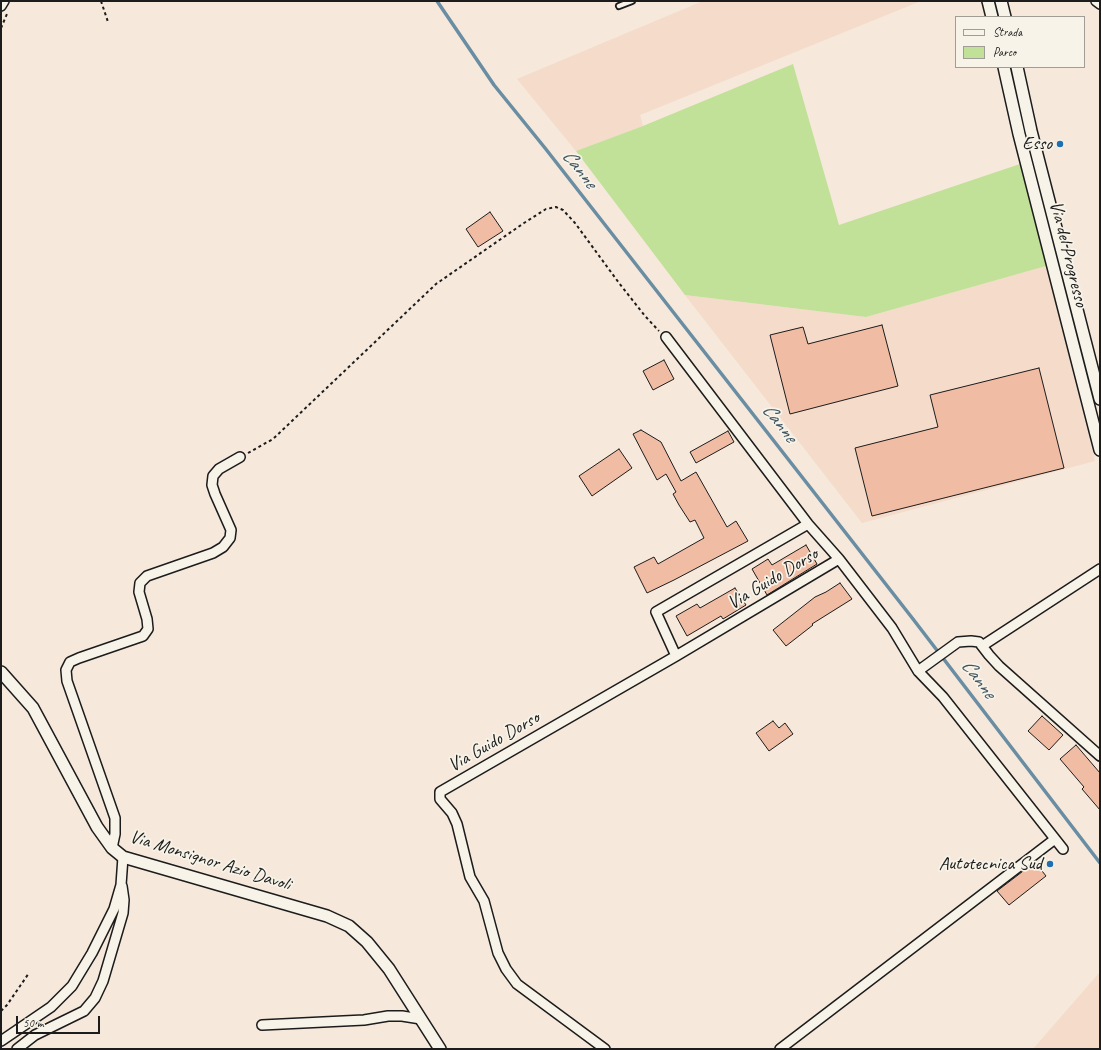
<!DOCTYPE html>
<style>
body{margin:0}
#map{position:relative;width:1101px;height:1050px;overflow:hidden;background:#f6e8da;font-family:Caveat,sans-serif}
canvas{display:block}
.frame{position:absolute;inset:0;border:2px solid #1c1c1c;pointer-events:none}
.legend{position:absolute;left:955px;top:16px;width:130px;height:52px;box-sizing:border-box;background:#f7f3e8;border:1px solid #9f9d96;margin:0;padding:5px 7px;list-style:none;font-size:12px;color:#1c1c1c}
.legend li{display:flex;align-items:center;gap:8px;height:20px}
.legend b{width:20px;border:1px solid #9f9d96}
.scale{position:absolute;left:16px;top:1016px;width:84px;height:18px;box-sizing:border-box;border:2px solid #1c1c1c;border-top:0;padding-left:5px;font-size:12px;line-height:14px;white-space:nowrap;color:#1c1c1c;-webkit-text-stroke:3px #f7f3e8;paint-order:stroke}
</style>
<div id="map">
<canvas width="1101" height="1050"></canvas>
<div class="frame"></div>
<ul class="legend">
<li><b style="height:5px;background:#f7f3e8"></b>Strada</li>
<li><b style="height:11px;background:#c1e098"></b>Parco</li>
</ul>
<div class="scale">50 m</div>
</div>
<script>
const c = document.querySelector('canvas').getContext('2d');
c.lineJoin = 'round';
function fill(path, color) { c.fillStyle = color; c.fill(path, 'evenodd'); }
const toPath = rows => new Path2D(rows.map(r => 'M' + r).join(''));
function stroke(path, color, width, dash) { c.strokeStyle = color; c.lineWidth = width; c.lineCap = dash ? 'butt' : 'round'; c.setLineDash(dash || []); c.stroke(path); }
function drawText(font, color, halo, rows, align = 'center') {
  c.font = font + ' Caveat,sans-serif'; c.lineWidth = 3.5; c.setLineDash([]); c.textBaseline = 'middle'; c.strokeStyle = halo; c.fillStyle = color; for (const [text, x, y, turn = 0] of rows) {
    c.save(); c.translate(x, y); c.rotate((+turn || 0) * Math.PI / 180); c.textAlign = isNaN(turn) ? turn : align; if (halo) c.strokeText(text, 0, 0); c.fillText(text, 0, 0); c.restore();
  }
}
const built = toPath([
 [703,1,921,1,640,115,643,126,576,151,517,79],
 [1046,266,1095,461,862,523,685,295,866,317],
 [1100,972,1100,1049,1033,1049]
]);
const green = toPath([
 [793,64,839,225,1020,164,1046,266,866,317,685,295,576,151,643,126]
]);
const stream = toPath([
 [437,1,494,85,545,148,913,619,1100,863]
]);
const building = toPath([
 [490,212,503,231,478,247,466,229,490,212],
 [882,325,898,386,790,414,770,335,803,327,808,344,882,325],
 [664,360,674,379,653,390,643,371,664,360],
 [1039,368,1064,468,872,516,855,448,938,427,930,395,1039,368],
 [641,430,661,442,681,481,696,472,727,527,736,521,748,541,674,580,647,593,634,567,654,557,658,564,704,538,695,520,690,522,679,505,673,494,676,492,666,474,657,480,633,434,641,430],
 [728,431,734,442,696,463,690,452,728,431],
 [619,449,632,468,592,496,579,476,619,449],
 [806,545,817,564,767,595,752,569,768,559,772,565,806,545],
 [840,583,852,599,812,624,813,625,786,646,773,630,815,597,826,592,840,583],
 [735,588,746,605,723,619,721,616,687,636,676,616,697,604,700,608,735,588],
 [1042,716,1063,735,1049,750,1028,731,1042,716],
 [773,721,779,728,785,723,793,734,769,751,756,733,773,721],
 [1076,745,1100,773,1100,810,1082,789,1084,787,1060,759,1076,745],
 [1035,862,1046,876,1009,905,997,891,1035,862]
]);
const path = toPath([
 [101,1,108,22],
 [1,28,7,14],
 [248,453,273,439,436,284,524,223,546,209,556,207,563,210,575,223,619,283,645,316,659,331],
 [1,1011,7,1005,29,973]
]);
const service = toPath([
 [619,6,632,1]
]);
const minor = toPath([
 [1096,1,1100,4],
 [1,6,4,1],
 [666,337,808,524,839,559,892,628,918,671,943,697,1063,849],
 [982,646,1100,569],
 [676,656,656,612,808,524],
 [918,671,958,642,971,641,979,642,989,655,999,666,1100,756],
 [112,848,115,834,115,818,67,681,66,670,70,662,79,658,143,636,148,629,147,619,139,592,140,583,147,576,213,553,223,547,230,538,231,530,215,494,212,485,213,476,219,469,240,457],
 [262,1025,364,1020,388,1016,402,1016,421,1019],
 [1,1041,51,1007,72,986,92,953,114,909,121,885,123,857],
 [17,1049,35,1035,84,1011,95,998,103,981,123,913,124,900,122,886],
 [605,1049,517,984,506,969,498,953,484,901,470,877,457,824,452,813,440,799,440,792,676,656,839,559],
 [780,1049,1055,839]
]);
const tertiary = toPath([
 [988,1,992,17],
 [1001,1,1005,17],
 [1004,67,1019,134,1100,450],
 [1017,67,1031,131,1100,399],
 [1,672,33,708,97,827,112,848,123,857,327,916,349,926,367,942,389,969,440,1049]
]);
const markers = [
 [1060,144,4,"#1f6fb2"],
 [1050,864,4,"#1f6fb2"]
];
const poiNames = [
 ["Esso",1052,144],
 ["Autotecnica Sud",1042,864]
];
const streetNames = [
 ["Via del Progresso",1068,254,76],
 ["Via Guido Dorso",773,579,-31],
 ["Via Guido Dorso",494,742,-30],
 ["Via Monsignor Azio Davoli",210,861,17]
];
const waterNames = [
 ["Canne",579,169,52],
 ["Canne",779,423,52],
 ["Canne",978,679,53]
];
fill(built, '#f4dbca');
fill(green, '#c1e098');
stroke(stream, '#698da3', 3.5);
fill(building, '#f1bca4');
stroke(building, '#1c1c1c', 1);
stroke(service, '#1c1c1c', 8);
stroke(minor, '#1c1c1c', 12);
stroke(tertiary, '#1c1c1c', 14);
stroke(path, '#1c1c1c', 2, [3, 3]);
stroke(service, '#f7f3e8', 4.5);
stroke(minor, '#f7f3e8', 9);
stroke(tertiary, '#f7f3e8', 11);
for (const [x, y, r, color] of markers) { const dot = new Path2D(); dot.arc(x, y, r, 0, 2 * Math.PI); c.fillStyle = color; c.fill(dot); stroke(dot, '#f7f3e8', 1.5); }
drawText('19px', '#1c1c1c', '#f7f3e8', poiNames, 'right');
drawText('19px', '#1c1c1c', '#f7f3e8', streetNames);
drawText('italic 20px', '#425560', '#f7f3e8', waterNames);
</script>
